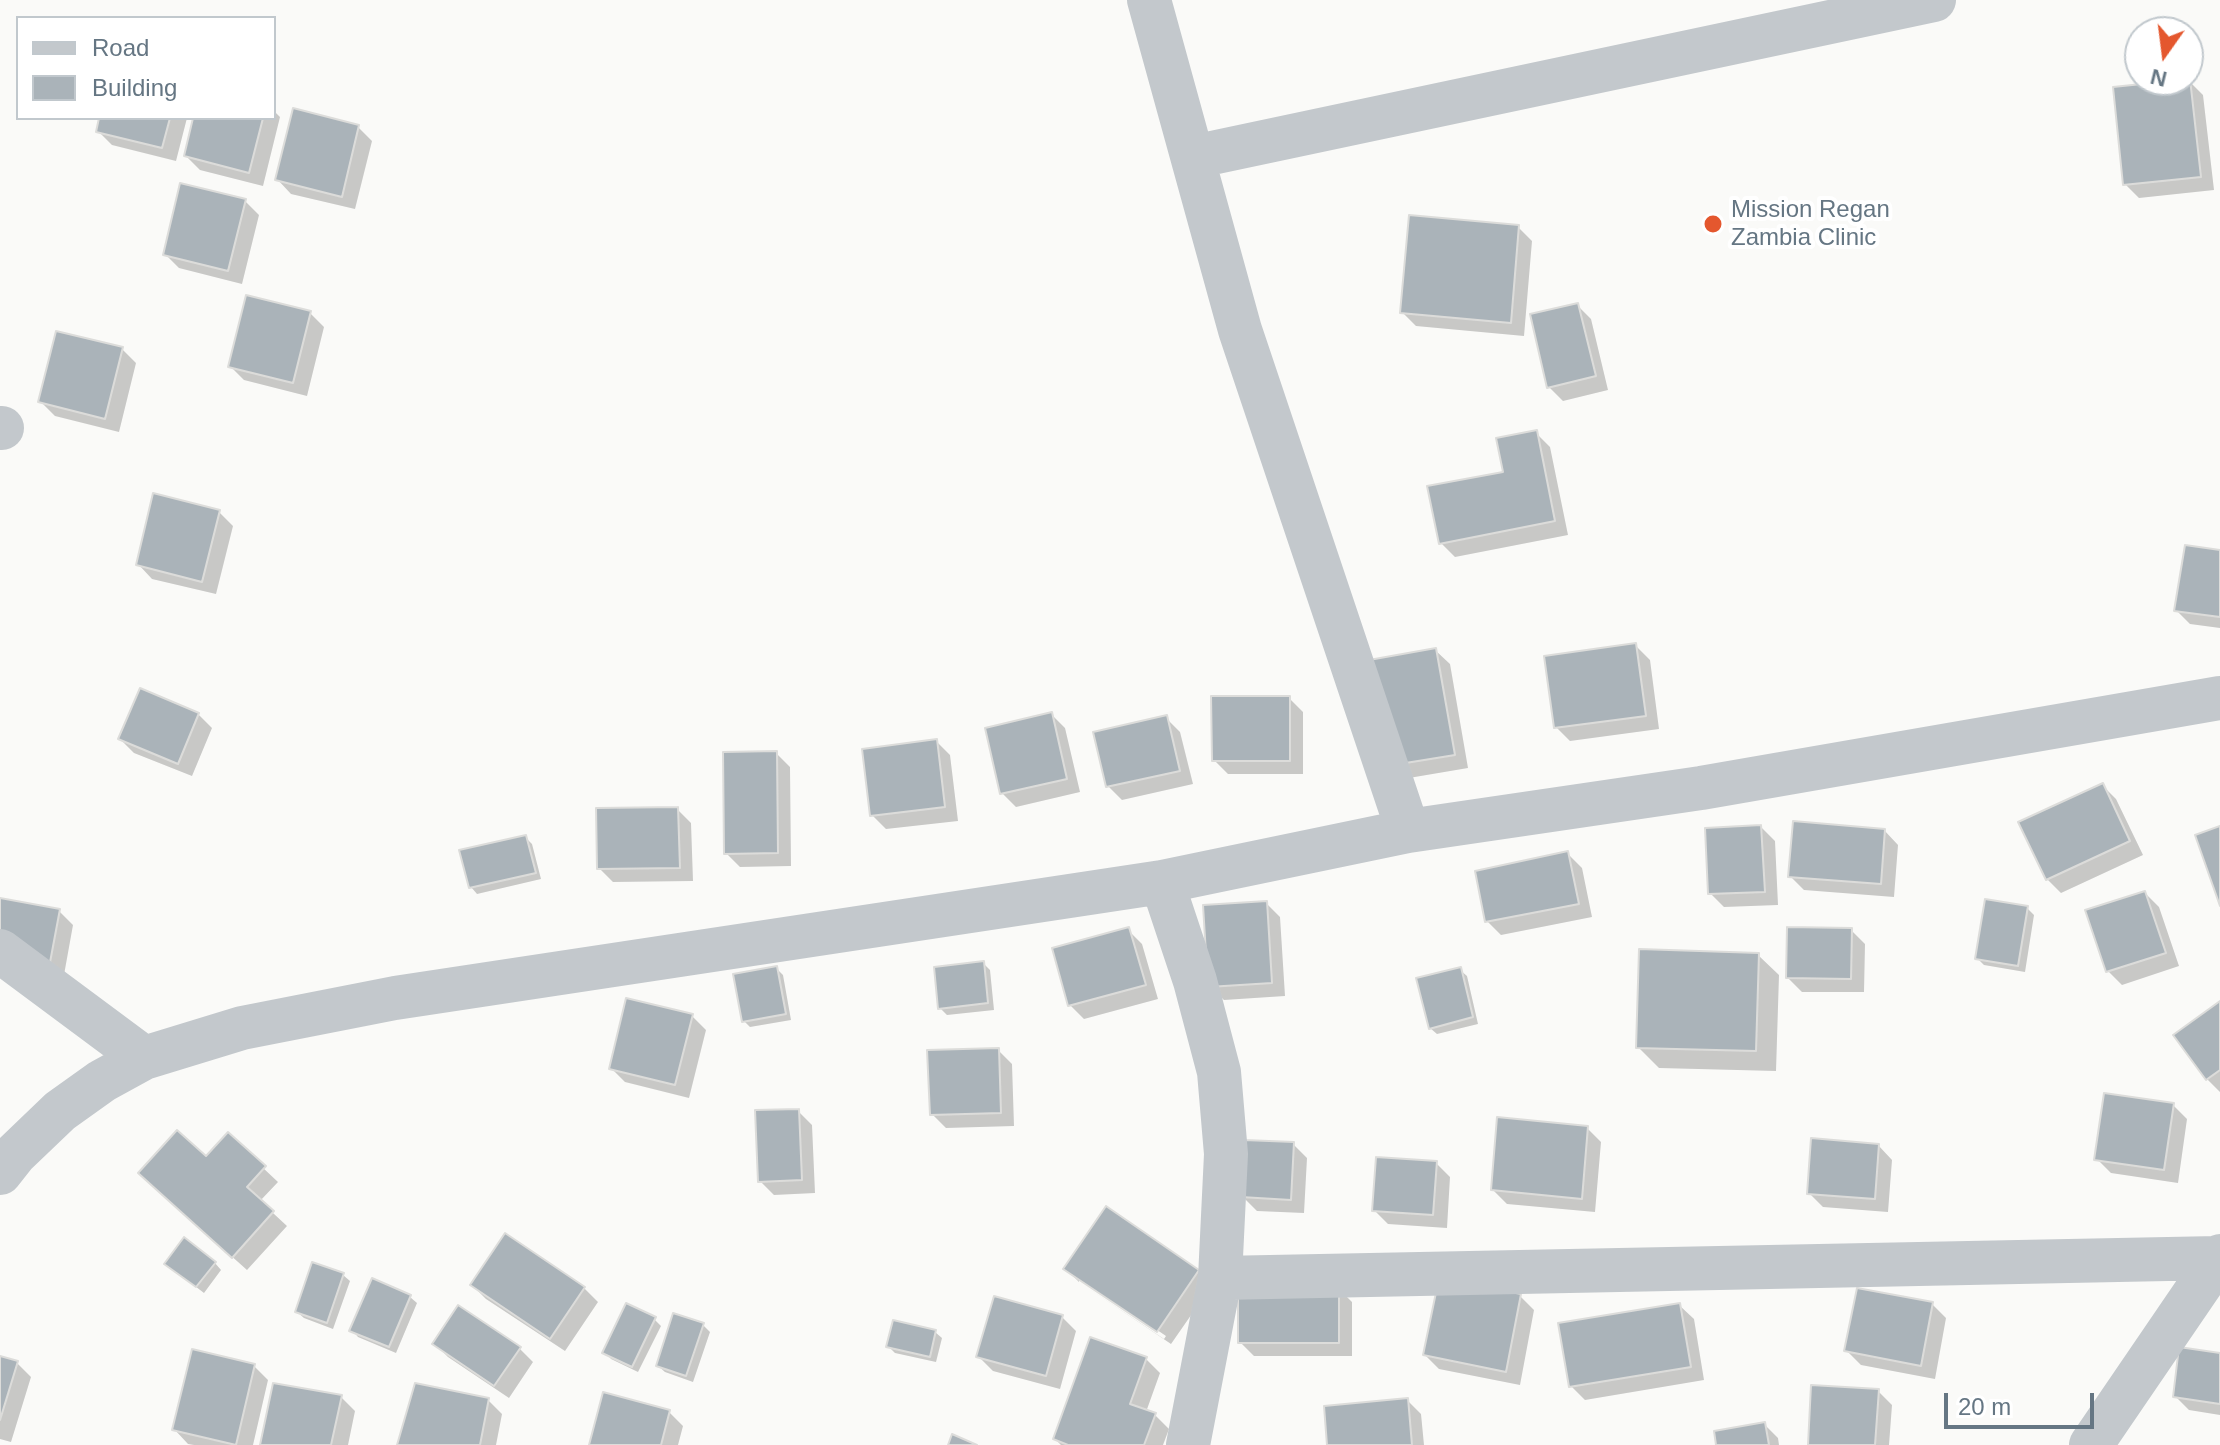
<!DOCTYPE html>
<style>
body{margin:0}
#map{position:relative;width:2220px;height:1445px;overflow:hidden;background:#fafaf8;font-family:Helvetica,sans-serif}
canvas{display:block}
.legend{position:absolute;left:16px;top:16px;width:260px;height:104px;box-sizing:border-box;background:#fff;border:2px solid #c1c8cd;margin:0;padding:10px 14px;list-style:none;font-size:24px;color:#657683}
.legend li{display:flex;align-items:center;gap:16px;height:40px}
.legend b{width:40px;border:2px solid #c1c8cd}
.north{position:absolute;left:2124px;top:16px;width:80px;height:80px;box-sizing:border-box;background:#fff;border:2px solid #c1c8cd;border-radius:50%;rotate:194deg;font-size:22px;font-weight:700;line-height:32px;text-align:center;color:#657683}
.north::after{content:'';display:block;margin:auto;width:28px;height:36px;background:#e4572e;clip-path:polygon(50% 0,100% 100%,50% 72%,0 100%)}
.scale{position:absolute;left:1944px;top:1393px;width:150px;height:36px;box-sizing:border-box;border:4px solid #657683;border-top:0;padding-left:10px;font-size:24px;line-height:28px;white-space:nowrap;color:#657683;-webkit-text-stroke:6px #fff;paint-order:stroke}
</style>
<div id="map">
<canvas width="2220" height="1445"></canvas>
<ul class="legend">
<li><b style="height:10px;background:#c3c8cc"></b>Road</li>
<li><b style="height:22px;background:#aab3b9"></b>Building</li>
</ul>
<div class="north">N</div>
<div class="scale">20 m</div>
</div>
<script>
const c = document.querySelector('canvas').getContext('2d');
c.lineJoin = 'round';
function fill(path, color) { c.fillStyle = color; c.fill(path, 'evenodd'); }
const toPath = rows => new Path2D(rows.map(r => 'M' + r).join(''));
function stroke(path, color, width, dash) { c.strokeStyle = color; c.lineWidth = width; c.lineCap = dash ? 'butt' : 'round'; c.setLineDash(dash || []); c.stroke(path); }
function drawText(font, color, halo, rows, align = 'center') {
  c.font = font + ' Helvetica,sans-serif'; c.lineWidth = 8; c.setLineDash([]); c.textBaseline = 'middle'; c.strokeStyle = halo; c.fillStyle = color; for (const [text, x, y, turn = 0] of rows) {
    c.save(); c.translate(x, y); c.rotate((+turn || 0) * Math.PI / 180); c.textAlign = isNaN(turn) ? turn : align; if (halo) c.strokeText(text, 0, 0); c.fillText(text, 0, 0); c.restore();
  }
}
const shadow = toPath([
 [2189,81,2203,95,2214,190,2139,198,2125,184],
 [274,111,280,117,263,186,200,170,186,156,195,118,274,118],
 [101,118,187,118,176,161,112,145,98,131],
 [358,127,372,141,355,209,291,194,277,179],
 [245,201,259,215,242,284,179,268,165,254],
 [1518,227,1532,241,1524,336,1416,326,1402,312],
 [1577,305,1591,319,1608,390,1563,401,1549,387],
 [310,313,324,327,307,396,244,380,230,366],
 [122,349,136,363,119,432,55,416,41,402],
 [1536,433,1550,447,1568,535,1455,557,1441,543,1505,473],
 [219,512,233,526,216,594,152,579,138,564],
 [2220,552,2220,628,2190,624,2176,610],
 [1636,646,1650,660,1659,729,1570,741,1556,727],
 [1435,650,1450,664,1468,768,1403,779],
 [1289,698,1303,712,1303,774,1228,774,1214,760],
 [198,714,212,728,192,776,134,753,120,739],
 [1051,714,1065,728,1080,792,1016,807,1002,793],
 [1166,718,1180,732,1193,784,1122,800,1108,786],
 [936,741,950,755,958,821,886,829,872,815],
 [776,753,790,767,791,866,740,867,726,853],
 [2102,785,2116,799,2143,855,2061,893,2047,879],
 [677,809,691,823,693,881,613,882,599,868],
 [1761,827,1775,841,1778,905,1724,907,1710,893],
 [1884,830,1898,845,1894,897,1804,890,1790,876],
 [525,837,532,844,541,879,477,894,471,887],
 [1568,854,1582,868,1592,917,1501,935,1487,921],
 [2145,893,2159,907,2179,966,2122,985,2108,971],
 [1266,903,1280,917,1285,996,1224,1000,1210,986],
 [2027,908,2034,915,2025,972,1984,965,1977,958],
 [59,911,73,925,62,986,0,912],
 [1128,930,1142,944,1158,999,1084,1019,1070,1005],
 [1851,930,1865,944,1864,992,1802,992,1788,978],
 [1758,955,1779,975,1776,1071,1659,1068,1638,1047],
 [984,964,990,970,994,1010,947,1015,940,1008],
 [776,968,783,975,791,1020,750,1027,744,1021],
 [1460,970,1467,976,1478,1024,1437,1034,1430,1028],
 [2220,1004,2220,1092,2207,1079],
 [692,1016,706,1030,689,1098,625,1082,611,1068],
 [998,1050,1012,1064,1014,1126,946,1128,932,1114],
 [2173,1105,2187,1119,2178,1183,2111,1173,2097,1159],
 [798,1111,812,1125,815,1193,774,1195,760,1181],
 [1587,1128,1601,1142,1595,1212,1507,1204,1493,1190],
 [228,1135,278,1182,260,1201,287,1226,247,1270,154,1187,206,1158],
 [1293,1144,1307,1158,1304,1213,1257,1211,1243,1197],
 [1878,1145,1892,1160,1888,1212,1823,1207,1809,1193],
 [1436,1163,1450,1177,1447,1228,1388,1224,1374,1210],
 [215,1263,221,1270,204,1293,174,1270],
 [1066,1269,1198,1271,1212,1285,1171,1344,1079,1282,1164,1339,1166,1336,1079,1277,1079,1282],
 [343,1275,350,1281,333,1329,304,1318,297,1312],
 [472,1285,584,1288,598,1302,565,1351,486,1299],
 [1338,1288,1352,1302,1352,1356,1254,1356,1240,1342],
 [1520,1296,1534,1310,1520,1385,1439,1369,1425,1355],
 [410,1297,417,1303,396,1353,358,1337,352,1330],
 [1932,1304,1946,1318,1935,1379,1861,1365,1846,1350],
 [1679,1305,1694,1319,1704,1380,1585,1400,1571,1386],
 [675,1316,703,1325,710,1332,693,1382,665,1372,658,1366],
 [1062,1317,1076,1331,1060,1389,993,1371,979,1357],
 [654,1319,661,1326,638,1372,611,1359,605,1352],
 [935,1332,942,1338,936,1362,895,1353,888,1346],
 [434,1343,519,1348,533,1362,509,1398,448,1357],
 [2220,1355,2220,1415,2189,1410,2175,1396],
 [0,1358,17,1363,31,1377,11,1442,0,1439],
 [1146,1359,1160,1373,1146,1412,1155,1415,1169,1429,1163,1445,1061,1445,1055,1439],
 [254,1366,268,1380,253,1445,194,1445,188,1444,174,1429],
 [1878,1391,1892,1405,1889,1445,1810,1445],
 [341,1397,355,1411,348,1445,262,1445],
 [488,1400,502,1414,496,1445,399,1445],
 [1407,1400,1421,1414,1424,1445,1329,1445],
 [669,1412,683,1426,678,1445,592,1445],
 [1764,1424,1778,1438,1779,1445,1718,1445]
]);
const building = toPath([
 [2190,79,2201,177,2123,185,2113,87,2190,79],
 [293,108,359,125,342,197,275,180,293,108],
 [99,118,170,118,162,148,96,132,99,118],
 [193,118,263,118,249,173,184,156,193,118],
 [180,183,246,199,228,271,163,255,180,183],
 [1409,215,1519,225,1511,323,1400,313,1409,215],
 [246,295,311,311,293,383,228,367,246,295],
 [1578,303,1596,376,1547,388,1530,314,1578,303],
 [56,331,123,347,105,419,38,402,56,331],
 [1537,430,1555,521,1439,544,1427,486,1503,472,1496,438,1537,430],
 [153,493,220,510,202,582,136,565,153,493],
 [2185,545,2220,550,2220,617,2174,611,2185,545],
 [1636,643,1646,716,1554,728,1544,656,1636,643],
 [1436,648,1455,755,1387,766,1369,660,1436,648],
 [140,688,199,713,178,764,118,739,140,688],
 [1211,696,1290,696,1290,761,1212,761,1211,696],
 [1052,712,1067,779,1000,794,985,728,1052,712],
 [1167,715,1180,771,1106,787,1093,732,1167,715],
 [937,739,945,807,870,816,862,749,937,739],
 [777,751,778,853,724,854,723,752,777,751],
 [2103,783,2130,841,2046,880,2018,822,2103,783],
 [678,807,680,868,597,869,596,808,678,807],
 [1793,821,1885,829,1881,884,1788,877,1793,821],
 [1761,825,1765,892,1708,894,1705,828,1761,825],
 [2220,826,2220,906,2195,835,2220,826],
 [526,835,536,873,469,888,459,850,526,835],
 [1568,851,1579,904,1485,922,1475,871,1568,851],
 [2145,891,2166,953,2106,972,2085,910,2145,891],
 [0,898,60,909,48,973,0,964,0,898],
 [1985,899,2028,906,2018,966,1975,959,1985,899],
 [1267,901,1272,983,1208,987,1203,905,1267,901],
 [1129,927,1146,985,1068,1006,1052,948,1129,927],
 [1787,927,1852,928,1851,979,1786,978,1787,927],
 [1639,949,1759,953,1756,1051,1636,1048,1639,949],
 [984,961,988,1003,938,1009,934,967,984,961],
 [777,966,786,1014,742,1022,733,974,777,966],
 [1461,967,1473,1017,1429,1029,1416,978,1461,967],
 [626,998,693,1014,675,1085,609,1069,626,998],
 [2220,1001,2220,1070,2206,1080,2173,1035,2220,1001],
 [999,1048,1001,1113,930,1115,927,1050,999,1048],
 [2104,1093,2174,1103,2164,1170,2094,1160,2104,1093],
 [799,1109,802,1180,758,1182,755,1110,799,1109],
 [1497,1117,1588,1126,1582,1199,1491,1190,1497,1117],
 [177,1130,206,1156,228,1132,266,1166,247,1187,274,1211,232,1258,138,1173,177,1130],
 [1811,1138,1879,1144,1875,1199,1807,1194,1811,1138],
 [1244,1140,1294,1142,1291,1200,1241,1197,1244,1140],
 [1376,1157,1437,1161,1433,1215,1372,1211,1376,1157],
 [1106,1206,1199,1270,1157,1332,1063,1269,1106,1206],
 [505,1233,585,1287,550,1339,470,1285,505,1233],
 [184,1237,216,1262,196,1287,164,1264,184,1237],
 [312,1262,344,1273,327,1323,295,1312,312,1262],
 [372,1278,411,1295,389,1347,349,1331,372,1278],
 [1439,1278,1521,1294,1506,1372,1423,1355,1439,1278],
 [1238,1285,1339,1286,1339,1343,1238,1343,1238,1285],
 [1857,1288,1933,1302,1921,1366,1844,1351,1857,1288],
 [994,1296,1063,1315,1046,1376,976,1357,994,1296],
 [626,1303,656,1317,632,1367,602,1353,626,1303],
 [1680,1303,1691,1367,1569,1387,1558,1323,1680,1303],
 [458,1305,521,1347,494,1386,432,1344,458,1305],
 [673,1313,704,1323,686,1376,656,1366,673,1313],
 [893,1320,936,1330,930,1357,886,1347,893,1320],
 [1090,1337,1147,1357,1130,1404,1156,1413,1144,1445,1068,1445,1053,1439,1090,1337],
 [2179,1347,2220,1353,2220,1404,2173,1397,2179,1347],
 [192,1349,255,1364,236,1445,172,1430,192,1349],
 [0,1356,18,1361,0,1420,0,1356],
 [273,1383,342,1395,331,1445,260,1445,273,1383],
 [415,1383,489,1398,480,1445,397,1445,415,1383],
 [1811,1385,1879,1389,1875,1445,1808,1445,1811,1385],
 [603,1392,670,1410,661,1445,589,1445,603,1392],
 [1408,1398,1412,1445,1327,1445,1324,1406,1408,1398],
 [1765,1422,1769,1445,1716,1445,1714,1431,1765,1422],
 [952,1434,977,1445,948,1445,952,1434]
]);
const street = toPath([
 [1149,0,1240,330,1408,831],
 [1193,157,1934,0],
 [0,428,2,428],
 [1162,882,1195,981,1219,1072,1226,1154,1220,1278,1188,1445],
 [0,951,144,1058],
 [0,1173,15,1154,60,1111,102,1081,144,1058,242,1028,395,998,1162,882,1408,831,1701,788,2220,698],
 [1220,1278,2218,1258],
 [2091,1445,2220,1256]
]);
const markers = [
 [1713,224,10,"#e4572e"]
];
const poiNames = [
 ["Mission Regan",1731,210],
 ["Zambia Clinic",1731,238]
];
fill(shadow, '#0003');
fill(building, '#aab3b9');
stroke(building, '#dcdcda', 2);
stroke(street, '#c3c8cc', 44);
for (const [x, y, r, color] of markers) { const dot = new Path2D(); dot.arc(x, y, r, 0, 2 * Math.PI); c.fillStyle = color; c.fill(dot); stroke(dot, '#fff', 3); }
drawText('24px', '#657683', '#fff', poiNames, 'left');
</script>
